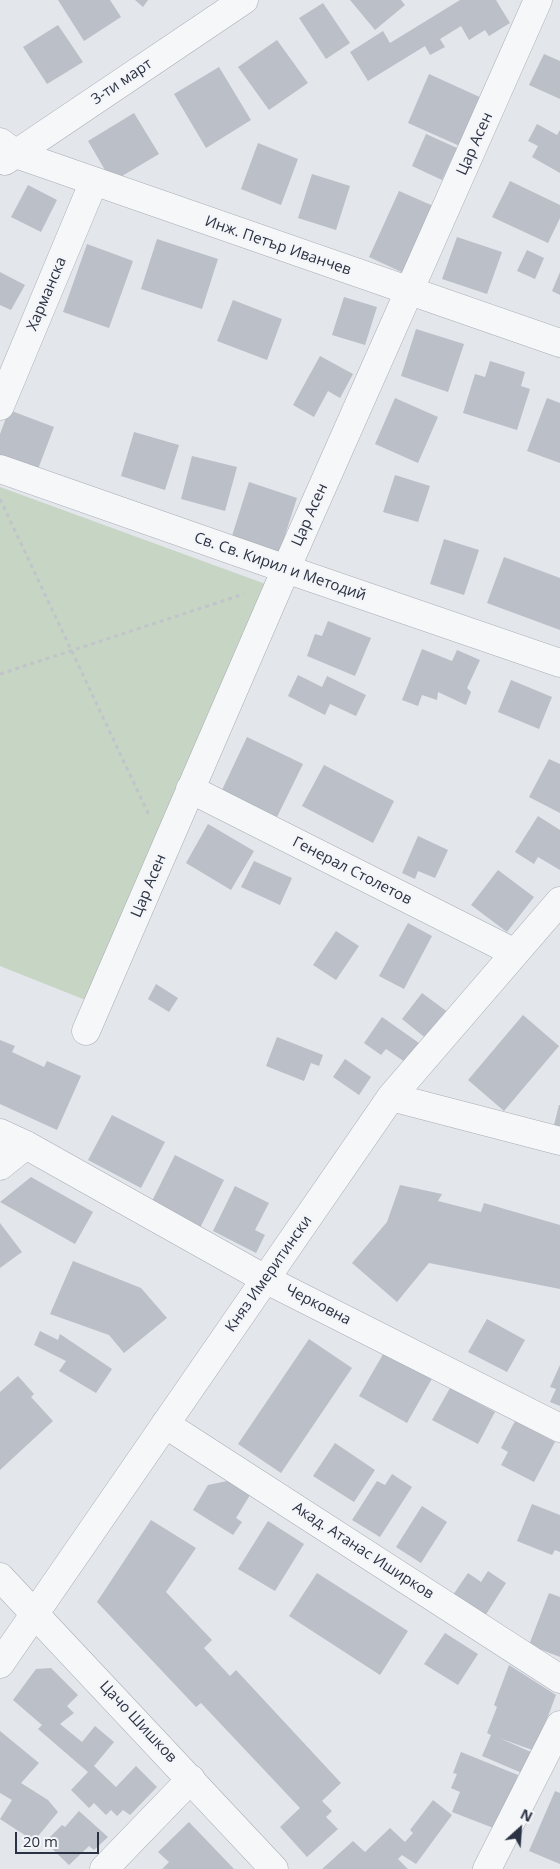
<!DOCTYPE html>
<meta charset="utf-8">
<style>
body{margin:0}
#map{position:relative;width:560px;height:1869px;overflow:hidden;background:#e3e6eb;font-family:"Open Sans",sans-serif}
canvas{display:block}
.north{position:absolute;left:495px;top:1804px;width:50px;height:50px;-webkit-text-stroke:4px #f3f5f8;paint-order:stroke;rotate:26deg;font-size:14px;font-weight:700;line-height:20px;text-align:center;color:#2b3243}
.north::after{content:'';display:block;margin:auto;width:18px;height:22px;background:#2b3243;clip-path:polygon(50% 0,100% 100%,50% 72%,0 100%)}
.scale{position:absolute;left:15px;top:1832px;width:84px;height:22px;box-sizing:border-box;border:2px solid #2b3243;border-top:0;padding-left:6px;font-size:15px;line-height:18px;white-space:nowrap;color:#2b3243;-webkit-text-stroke:4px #f3f5f8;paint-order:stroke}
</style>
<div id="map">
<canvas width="560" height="1869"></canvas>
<div class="north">N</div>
<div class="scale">20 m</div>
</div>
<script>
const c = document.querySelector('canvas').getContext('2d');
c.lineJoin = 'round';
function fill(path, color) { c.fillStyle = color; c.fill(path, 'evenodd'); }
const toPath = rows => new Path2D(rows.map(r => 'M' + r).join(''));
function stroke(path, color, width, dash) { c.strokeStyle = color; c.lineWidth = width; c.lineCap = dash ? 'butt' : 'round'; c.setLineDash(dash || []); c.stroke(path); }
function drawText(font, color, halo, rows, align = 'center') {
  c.font = font + ' "Open Sans",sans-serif'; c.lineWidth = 4.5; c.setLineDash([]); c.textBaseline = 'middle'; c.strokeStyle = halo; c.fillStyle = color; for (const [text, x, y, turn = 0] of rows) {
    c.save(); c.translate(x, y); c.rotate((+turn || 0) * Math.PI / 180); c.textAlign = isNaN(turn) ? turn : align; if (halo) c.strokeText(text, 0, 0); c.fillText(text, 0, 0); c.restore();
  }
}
const green = toPath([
 [0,487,271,586,93,1003,0,966]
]);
const building = toPath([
 [58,0,110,0,121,17,84,41],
 [135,0,148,0,143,7],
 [350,0,401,0,405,5,375,30],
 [460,0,496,0,510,23,489,36,485,30,469,40,461,26,440,39,445,47,430,55,425,46,368,81,350,52,383,31,390,43],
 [323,3,350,43,326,59,299,18],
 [58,25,83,62,47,84,23,47],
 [277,40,308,83,269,110,238,67],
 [544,54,560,61,560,99,529,85],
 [219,67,251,120,206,148,174,94],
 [429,74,484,99,462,147,408,123],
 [134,113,159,154,112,182,88,141],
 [537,124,557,135,560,130,560,173,532,157,538,146,528,141],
 [426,134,457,148,442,180,412,166],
 [258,143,298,159,281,205,241,189],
 [312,174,350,186,336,230,298,218],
 [510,181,560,205,560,218,548,243,492,217],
 [28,185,57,200,41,232,11,217],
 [399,191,438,208,408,275,369,257],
 [457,237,502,252,487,294,442,279],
 [157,239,218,259,202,309,141,289],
 [87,244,133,261,109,328,63,312],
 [527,250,544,258,535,279,517,271],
 [0,272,25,285,11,310,0,305],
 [560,272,560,295,552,291],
 [344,297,377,307,365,345,332,335],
 [233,300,282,319,267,360,217,341],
 [416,329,464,344,448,392,401,376],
 [320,356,353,374,340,398,328,391,314,417,293,405],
 [490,361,525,372,521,386,530,389,517,430,463,413,475,374,485,377],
 [395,398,438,417,418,463,375,444],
 [547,398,560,403,560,463,527,451],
 [9,410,54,427,38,469,0,455,0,434],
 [134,432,179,445,165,490,121,476],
 [192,456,237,467,225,511,181,499],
 [395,475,430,486,418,522,383,512],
 [249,482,297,498,279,554,231,539],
 [444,539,479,550,464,595,430,584],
 [504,557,560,578,560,630,487,603],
 [328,621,371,638,355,676,307,656,315,634,322,636],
 [422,649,452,661,457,650,480,660,467,688,471,692,466,705,438,692,437,700,422,695,418,706,402,700],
 [298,675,322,687,327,676,366,695,356,716,330,704,325,715,288,696],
 [511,680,552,697,539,729,498,712],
 [247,737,303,764,277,817,222,790],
 [549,759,560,764,560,813,529,797],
 [324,765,394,801,373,843,302,806],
 [538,816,560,830,560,870,538,857,534,864,515,852],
 [208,824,254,851,231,890,186,863],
 [418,836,448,850,435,878,418,871,415,879,402,873],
 [254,861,292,878,280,905,241,887],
 [498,870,534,897,507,932,471,905],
 [408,923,432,936,404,989,379,976],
 [336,931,359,946,336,980,313,965],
 [156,984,178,998,169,1012,148,999],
 [422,993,449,1013,428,1040,402,1019],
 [523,1015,559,1046,504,1111,468,1080],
 [382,1017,419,1043,405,1062,386,1049,381,1055,364,1043],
 [277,1037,323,1055,319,1066,311,1063,304,1081,266,1066],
 [0,1040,15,1046,12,1052,44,1067,47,1061,81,1076,57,1130,0,1104],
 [345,1059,371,1077,359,1095,333,1077],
 [559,1105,560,1105,560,1127,554,1125],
 [112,1115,165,1142,141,1188,88,1160],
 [175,1155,224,1180,200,1228,151,1203],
 [31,1177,93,1212,75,1244,0,1202],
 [400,1185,442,1194,438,1201,481,1212,484,1203,560,1225,560,1289,429,1263,397,1302,352,1263,387,1222],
 [235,1186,269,1203,255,1230,265,1235,256,1253,213,1231],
 [0,1223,22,1252,0,1268],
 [73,1261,141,1288,167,1318,124,1353,109,1335,50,1314],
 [487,1319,525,1340,507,1372,468,1352],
 [40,1331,58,1340,60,1334,112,1369,96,1393,59,1371,66,1361,34,1345],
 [309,1339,352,1368,281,1473,238,1444],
 [386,1349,434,1375,407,1423,359,1396],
 [560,1365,560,1406,550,1402,556,1389,550,1387],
 [18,1376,34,1394,31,1397,53,1421,0,1470,0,1392],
 [450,1388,495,1412,478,1444,432,1420],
 [515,1421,555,1442,534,1482,501,1465,508,1452,501,1448],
 [335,1443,375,1470,354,1502,313,1476],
 [392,1474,412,1487,380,1537,352,1520,377,1481,385,1485],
 [227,1481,250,1495,236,1518,242,1522,233,1535,193,1510,208,1485],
 [532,1504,560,1515,560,1552,555,1550,552,1555,517,1541],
 [422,1506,447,1522,421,1563,396,1547],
 [151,1520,196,1548,166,1592,212,1640,204,1648,230,1676,236,1670,341,1783,322,1801,332,1811,326,1817,338,1829,307,1857,280,1827,300,1808,201,1703,196,1707,97,1602],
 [268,1521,304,1544,275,1591,238,1569],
 [488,1571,506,1583,485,1616,453,1595,468,1573,481,1582],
 [317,1573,408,1631,380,1675,289,1616],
 [549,1593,560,1597,560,1657,529,1645],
 [445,1633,478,1654,458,1685,424,1664],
 [509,1665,556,1695,535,1751,499,1738,531,1752,522,1773,482,1756,491,1735,487,1733,497,1707,494,1705],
 [51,1668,78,1695,67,1706,74,1713,60,1724,82,1742,95,1726,114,1742,94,1766,116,1787,136,1766,157,1787,130,1815,123,1810,117,1816,111,1810,106,1815,94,1803,89,1808,71,1790,88,1772,38,1729,42,1725,13,1700,36,1669],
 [0,1731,39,1763,21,1783,48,1800,58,1812,34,1841,0,1819,12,1800,0,1793],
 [461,1752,518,1775,496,1829,452,1812,460,1792,451,1788,457,1774,453,1773],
 [555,1791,560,1793,560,1864,529,1851],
 [433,1800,452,1815,416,1864,402,1855,398,1859,408,1869,322,1869,353,1841,365,1852,390,1828,405,1842,413,1833,410,1830],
 [79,1811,108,1837,94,1850,89,1846,69,1865,45,1842,62,1825,65,1827],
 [189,1822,234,1869,162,1869,169,1862,158,1852]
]);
const path = toPath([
 [0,499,149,815],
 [0,674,244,594]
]);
const minor = toPath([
 [0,142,16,154,560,343],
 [5,161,244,0],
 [0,406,94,181],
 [0,469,286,569,560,663],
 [190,789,515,953],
 [86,1031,286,569,538,0],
 [391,1097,560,1141],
 [0,1133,26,1145,265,1279,560,1428],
 [0,1166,26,1145],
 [165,1424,560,1679],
 [0,1577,274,1869],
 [0,1664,391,1097,560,901],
 [104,1869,191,1779],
 [487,1869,560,1725]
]);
const streetNames = [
 ["3-ти март",122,82,-34],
 ["Цар Асен",475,144,-66],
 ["Инж. Петър Иванчев",278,246,19],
 ["Харманска",47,294,-67],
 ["Цар Асен",310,515,-66],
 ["Св. Св. Кирил и Методий",280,567,19],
 ["Генерал Столетов",352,871,27],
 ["Цар Асен",149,886,-67],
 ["Княз Имеритински",269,1274,-55],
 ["Черковна",318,1305,27],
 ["Акад. Атанас Иширков",363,1551,33],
 ["Цачо Шишков",138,1722,47]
];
fill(green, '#c7d5c4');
fill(building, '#babfc8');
stroke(minor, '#a8acb5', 29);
stroke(path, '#c1c4ca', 3, [4, 4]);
stroke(minor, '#f6f7f9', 28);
drawText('15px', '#2b3243', '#f3f5f8', streetNames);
</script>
